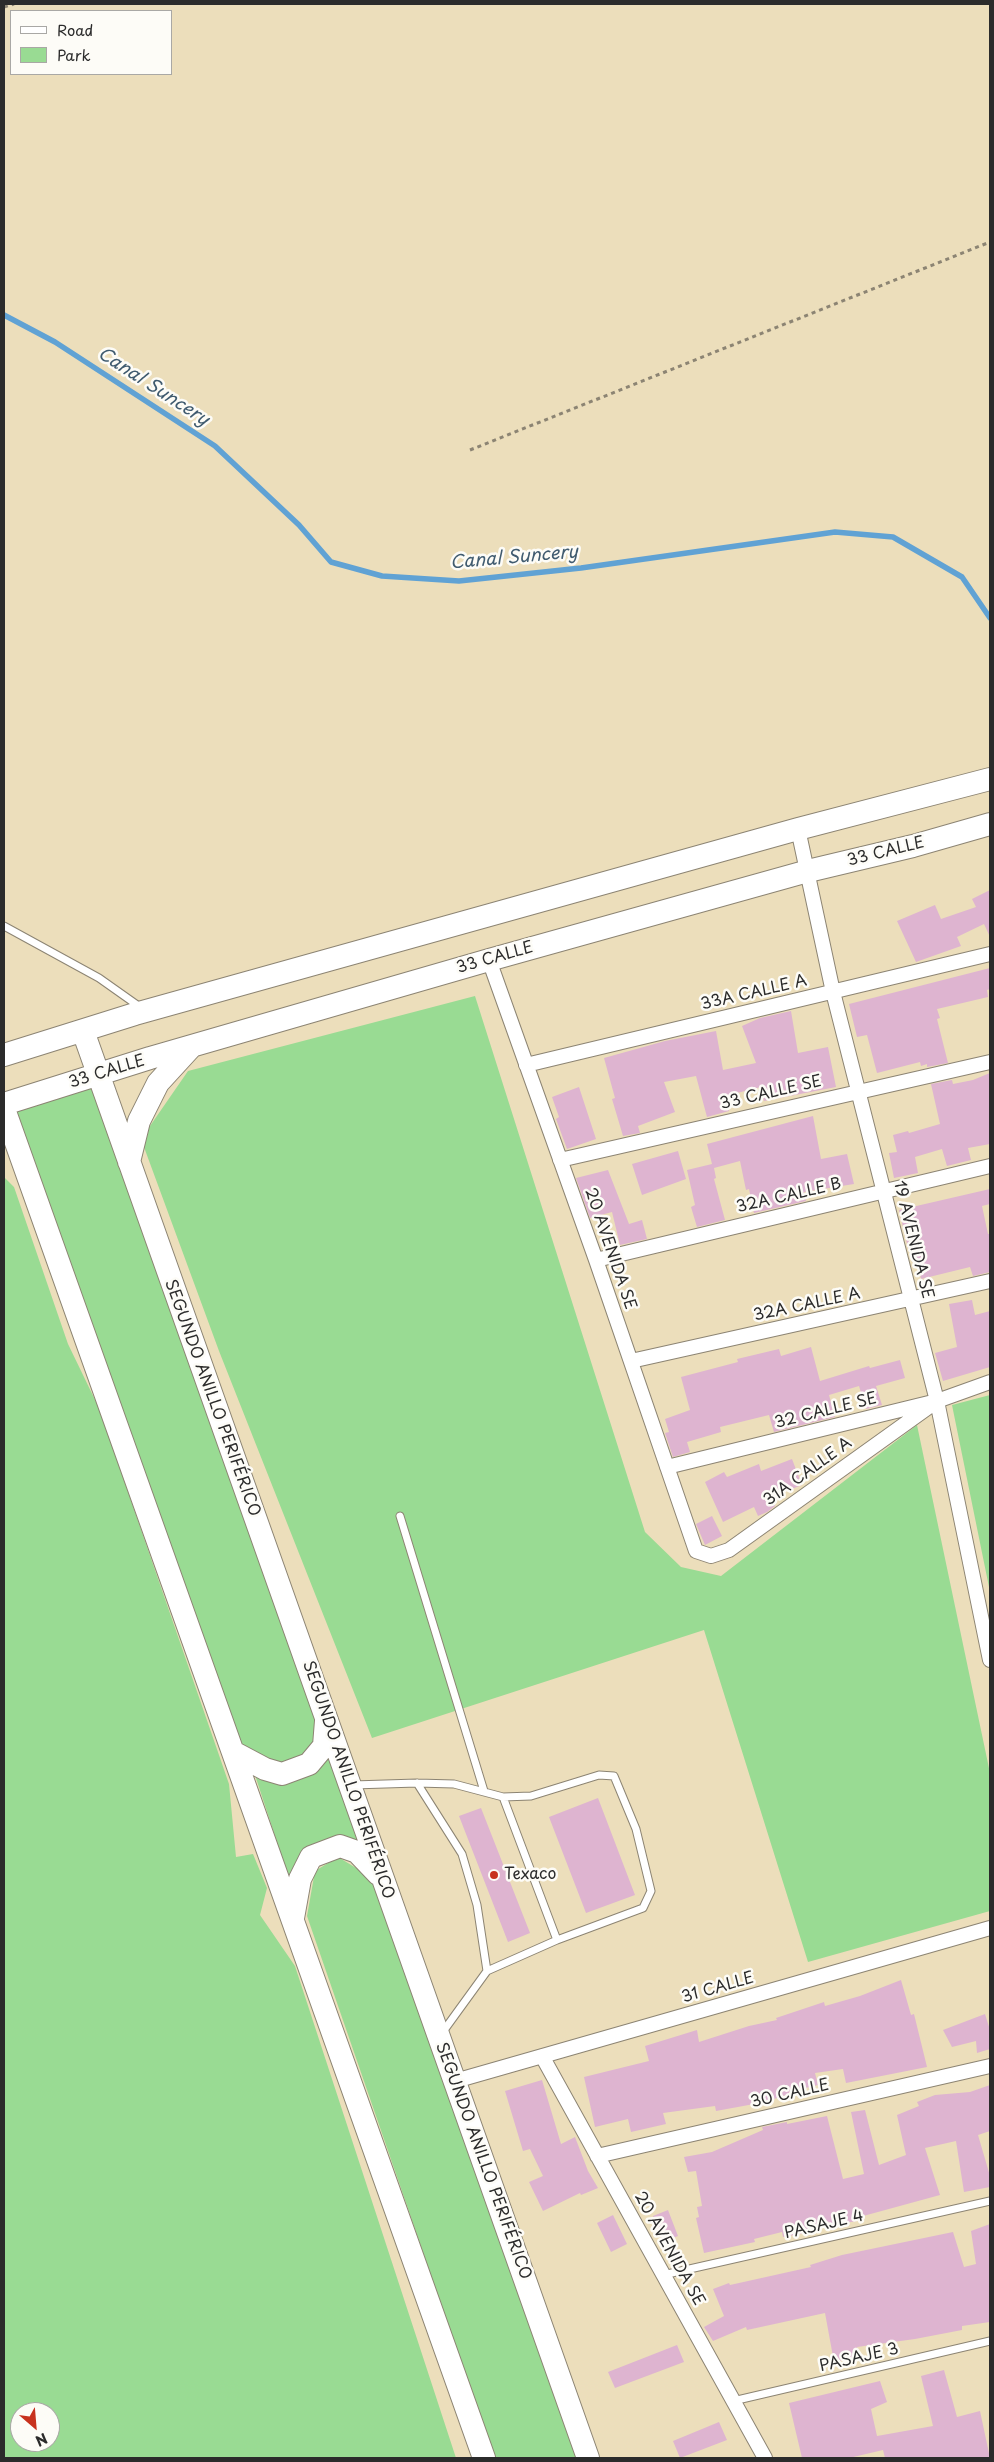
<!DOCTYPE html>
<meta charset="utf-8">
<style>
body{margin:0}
#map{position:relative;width:994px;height:2462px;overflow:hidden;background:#ecdebb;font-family:"Playpen Sans",sans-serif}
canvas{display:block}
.frame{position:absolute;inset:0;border:5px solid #2b2b2b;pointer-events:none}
.legend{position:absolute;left:10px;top:10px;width:162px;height:65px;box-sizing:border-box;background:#fdfcf7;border:1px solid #a9a8a5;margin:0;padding:6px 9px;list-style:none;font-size:15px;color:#2b2b2b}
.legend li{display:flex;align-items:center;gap:10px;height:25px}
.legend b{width:25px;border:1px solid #a9a8a5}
.north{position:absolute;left:10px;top:2402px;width:50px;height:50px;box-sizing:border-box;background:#fdfcf7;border:1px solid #a9a8a5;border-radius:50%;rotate:153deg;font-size:14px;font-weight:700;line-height:20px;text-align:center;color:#2b2b2b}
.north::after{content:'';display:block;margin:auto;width:18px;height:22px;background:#c8321e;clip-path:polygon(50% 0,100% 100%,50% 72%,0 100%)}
</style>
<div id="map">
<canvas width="994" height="2462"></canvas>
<div class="frame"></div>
<ul class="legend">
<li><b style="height:6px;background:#fff"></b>Road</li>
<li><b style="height:14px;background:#99db93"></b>Park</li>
</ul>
<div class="north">N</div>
</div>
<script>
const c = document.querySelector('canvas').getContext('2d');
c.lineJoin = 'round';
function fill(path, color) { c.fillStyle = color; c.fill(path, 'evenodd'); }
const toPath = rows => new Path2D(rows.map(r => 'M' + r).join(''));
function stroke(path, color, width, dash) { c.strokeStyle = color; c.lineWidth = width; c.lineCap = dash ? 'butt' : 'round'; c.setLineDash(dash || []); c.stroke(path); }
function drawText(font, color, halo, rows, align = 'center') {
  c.font = font + ' "Playpen Sans",sans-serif'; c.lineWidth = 5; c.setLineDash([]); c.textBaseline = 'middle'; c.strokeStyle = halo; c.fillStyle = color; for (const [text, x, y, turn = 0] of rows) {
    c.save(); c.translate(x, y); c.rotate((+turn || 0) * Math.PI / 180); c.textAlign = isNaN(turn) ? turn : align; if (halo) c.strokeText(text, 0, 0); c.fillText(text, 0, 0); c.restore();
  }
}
const green = toPath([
 [475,996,645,1532,681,1567,721,1576,917,1425,990,1773,990,1911,808,1962,704,1630,372,1738,219,1351,141,1139,188,1071],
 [93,1076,326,1718,323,1744,282,1770,241,1748,4,1105],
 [4,1177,14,1187,68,1344,99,1408,229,1784,236,1857,253,1854,267,1888,260,1915,295,1966,456,2458,4,2458],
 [20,2412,50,2412,50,2442,20,2442],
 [990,1395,990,1592,952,1405],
 [333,1741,373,1854,340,1844,292,1888,253,1769,284,1782],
 [338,1857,376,1880,584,2458,494,2458,307,1916,315,1871]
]);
const stream = toPath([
 [4,315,55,342,215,446,299,525,331,562,382,576,459,581,581,568,835,532,893,537,962,577,990,618]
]);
const building = toPath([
 [990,890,990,937,984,924,957,937,961,946,916,962,897,921,935,905,941,919,976,907,972,899],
 [990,968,990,989,987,990,988,997,937,1009,940,1018,937,1019,948,1063,927,1067,927,1064,921,1066,920,1062,877,1073,867,1035,857,1037,849,1004],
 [791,1011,798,1053,828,1047,836,1087,764,1101,761,1087,725,1096,729,1111,707,1117,696,1076,664,1082,675,1112,638,1126,640,1133,623,1136,612,1099,615,1098,604,1058,665,1041,716,1031,723,1070,756,1063,742,1026,760,1018],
 [990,1073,990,1144,968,1148,971,1160,947,1166,942,1149,915,1157,918,1173,894,1178,889,1153,897,1152,893,1135,908,1131,909,1133,940,1124,931,1084,952,1080,953,1084,973,1080],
 [579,1087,596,1139,567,1149,556,1119,559,1117,552,1097],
 [813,1116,821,1159,847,1154,854,1184,804,1192,806,1201,754,1213,749,1189,746,1190,740,1161,714,1168,716,1178,714,1179,725,1220,697,1227,691,1207,695,1205,687,1170,712,1164,707,1144],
 [678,1151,686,1179,642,1195,632,1164],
 [608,1170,629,1224,642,1220,647,1239,620,1245,612,1212,590,1218,576,1178],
 [990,1189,990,1204,982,1206,988,1234,990,1234,990,1272,973,1276,970,1267,921,1279,915,1250,909,1252,899,1210],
 [972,1300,975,1315,990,1311,990,1367,943,1381,935,1353,957,1347,949,1304],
 [811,1347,820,1381,869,1366,870,1368,900,1360,905,1378,876,1386,882,1405,866,1409,859,1386,829,1395,835,1417,774,1432,769,1415,720,1427,721,1432,687,1442,690,1452,673,1457,665,1433,669,1432,665,1419,690,1410,681,1377,738,1362,737,1359,779,1349,781,1356],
 [792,1459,802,1485,771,1497,775,1506,767,1512,758,1516,754,1507,723,1522,705,1482,724,1472,727,1477,759,1464,761,1471],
 [712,1516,722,1536,705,1545,696,1524],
 [598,1798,635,1895,586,1913,549,1817],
 [481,1808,530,1933,508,1942,459,1816],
 [901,1980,911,2015,914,2014,927,2067,846,2083,843,2069,815,2073,818,2085,789,2092,789,2094,765,2102,716,2111,715,2106,663,2113,666,2124,631,2132,628,2119,595,2127,584,2077,649,2061,645,2046,697,2030,699,2042,749,2026,777,2020,776,2018,824,2002,825,2006,860,1996],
 [985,2014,990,2030,990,2049,977,2053,976,2041,952,2047,943,2030],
 [542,2080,561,2144,575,2137,588,2171,598,2188,581,2195,580,2193,543,2211,529,2182,543,2176,530,2149,523,2151,505,2091],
 [990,2085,990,2131,978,2135,990,2176,990,2187,964,2192,956,2141,925,2148,940,2195,856,2218,857,2221,805,2230,806,2233,783,2237,782,2232,754,2239,755,2242,704,2253,696,2218,699,2217,697,2207,702,2206,696,2171,688,2172,684,2157,712,2152,763,2130,762,2127,787,2122,787,2124,827,2116,843,2179,864,2174,851,2112,865,2110,879,2165,906,2155,897,2115,919,2106,917,2102,935,2095,970,2092],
 [668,2210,678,2236,663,2242,653,2216],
 [613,2215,627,2244,611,2252,597,2223],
 [990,2224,990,2322,962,2326,962,2330,915,2339,857,2347,859,2357,834,2362,825,2313,747,2330,746,2327,713,2341,704,2327,724,2316,713,2289,729,2283,730,2285,811,2267,810,2265,842,2255,953,2232,964,2267,976,2264,971,2231],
 [677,2345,684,2362,615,2388,608,2372],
 [944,2370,957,2417,980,2411,990,2458,885,2458,883,2450,849,2458,802,2458,789,2403,880,2381,887,2402,871,2409,877,2436,933,2426,921,2376],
 [719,2422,727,2440,680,2458,673,2441]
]);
const path = toPath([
 [4,7,14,4],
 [470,450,990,242]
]);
const service = toPath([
 [4,926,99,978,140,1007],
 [400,1516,484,1791],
 [417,1783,462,1854,477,1905,487,1971],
 [353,1785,417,1783,454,1784,503,1797,531,1796,599,1775,614,1776,636,1829,651,1891,643,1908,557,1940,487,1971,442,2033],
 [503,1797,557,1940],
 [663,2275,990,2201],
 [733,2401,990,2341]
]);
const minor = toPath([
 [798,829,833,992,937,1401,990,1660],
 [489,960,596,1260,696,1551,711,1556,729,1550,937,1401],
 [526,1065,990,954],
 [560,1160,990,1062],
 [596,1260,990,1166],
 [631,1361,990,1281],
 [667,1467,937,1401,990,1382],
 [542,2056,765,2458],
 [455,2081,990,1928],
 [597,2156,990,2066]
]);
const primary = toPath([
 [83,1031,588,2458],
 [4,1055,135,1014,798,829,990,779],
 [4,1104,150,1058,489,960,808,871,913,846,990,824],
 [4,1109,484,2458],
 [129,1162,139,1121,158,1083,191,1047],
 [233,1752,265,1769,282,1774,309,1764,324,1746,326,1721],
 [293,1918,300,1879,311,1857,340,1846,357,1852,378,1874]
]);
const markers = [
 [494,1875,5,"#c8321e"]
];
const streetNames = [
 ["33 CALLE",886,852,-14],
 ["33 CALLE",495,958,-16],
 ["33A CALLE A",754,993,-13],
 ["33 CALLE",107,1072,-17],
 ["33 CALLE SE",771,1093,-13],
 ["32A CALLE B",789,1196,-13],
 ["19 AVENIDA SE",913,1240,76],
 ["20 AVENIDA SE",610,1249,71],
 ["32A CALLE A",807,1305,-12],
 ["SEGUNDO ANILLO PERIFÉRICO",212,1398,70],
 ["32 CALLE SE",826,1411,-14],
 ["31A CALLE A",808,1472,-36],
 ["SEGUNDO ANILLO PERIFÉRICO",348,1780,71],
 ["31 CALLE",718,1988,-16],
 ["30 CALLE",790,2094,-13],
 ["SEGUNDO ANILLO PERIFÉRICO",483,2161,70],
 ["PASAJE 4",824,2225,-13],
 ["20 AVENIDA SE",669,2249,61],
 ["PASAJE 3",859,2358,-13]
];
const poiNames = [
 ["Texaco",504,1875]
];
const waterNames = [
 ["Canal Suncery",153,387,33],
 ["Canal Suncery",514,558,-5]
];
fill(green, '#99db93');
stroke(stream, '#60a2d4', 5.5);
fill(building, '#deb4d0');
stroke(service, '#8c8473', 9);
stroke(minor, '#8c8473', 16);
stroke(primary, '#8c8473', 24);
stroke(path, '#8c8473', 3, [4, 4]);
stroke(service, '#fff', 7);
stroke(minor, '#fff', 14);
stroke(primary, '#fff', 22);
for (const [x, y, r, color] of markers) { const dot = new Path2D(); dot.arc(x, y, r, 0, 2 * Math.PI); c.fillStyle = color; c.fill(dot); stroke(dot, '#fdfcf7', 2); }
drawText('16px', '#2b2b2b', '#fdfcf7', streetNames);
drawText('16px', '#2b2b2b', '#fdfcf7', poiNames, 'left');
drawText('italic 18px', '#405b6f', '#fdfcf7', waterNames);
</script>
